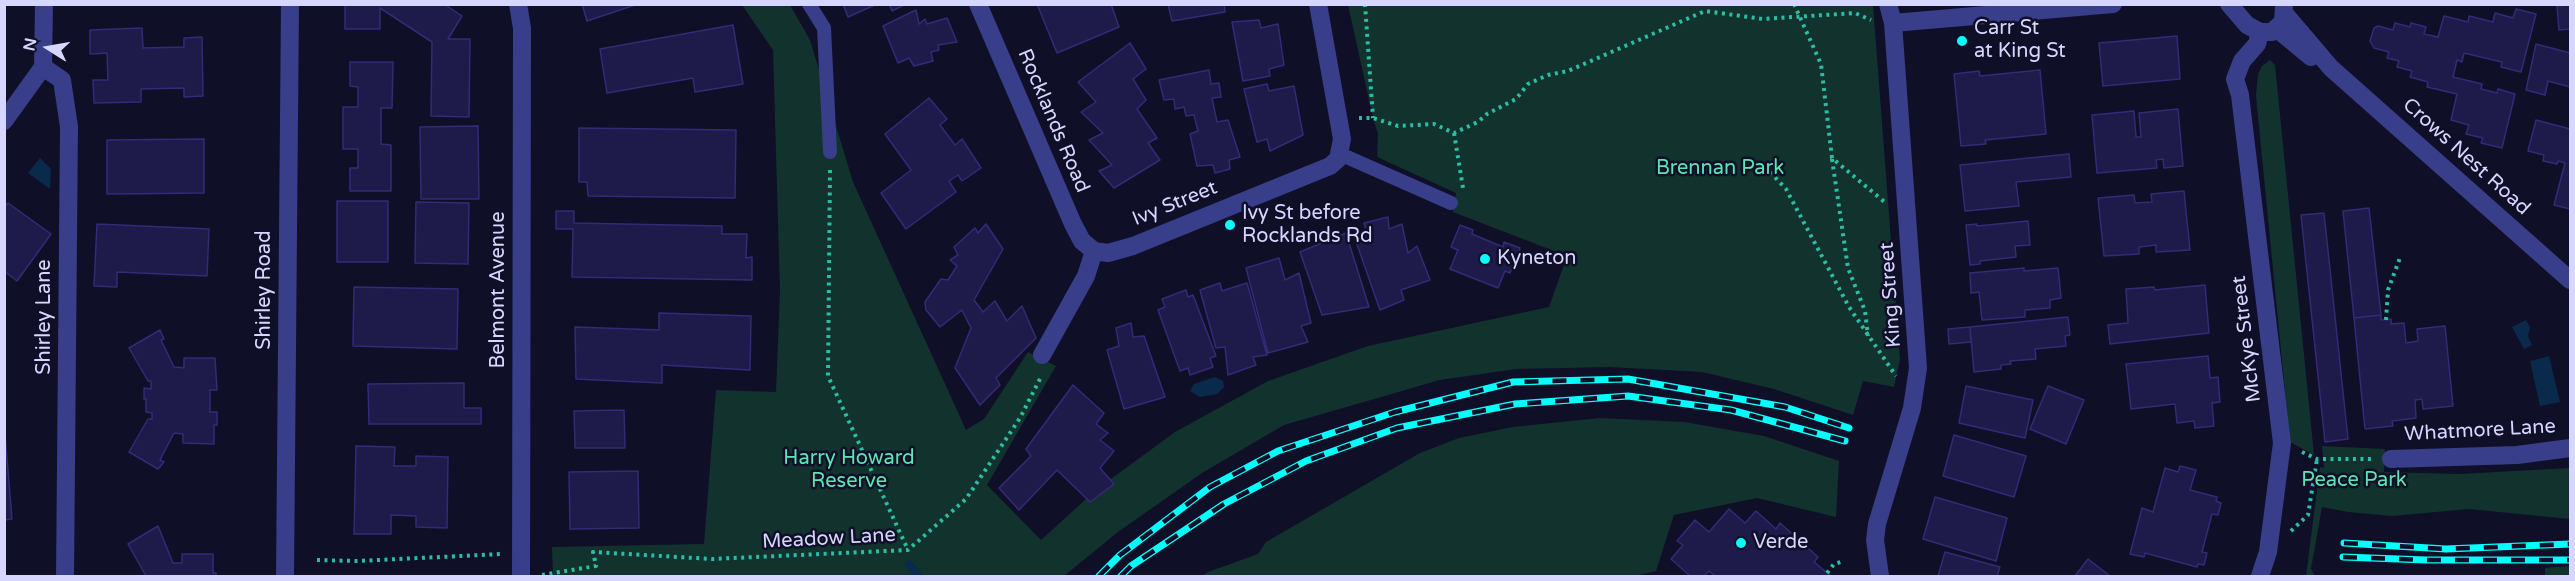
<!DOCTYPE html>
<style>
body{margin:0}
#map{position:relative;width:2575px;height:581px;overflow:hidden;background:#100f28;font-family:"Varela Round",sans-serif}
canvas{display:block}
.frame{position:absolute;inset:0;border:6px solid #d6d6ff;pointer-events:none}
.north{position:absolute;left:18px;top:18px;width:60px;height:60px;-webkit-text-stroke:4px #100f28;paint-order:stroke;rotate:281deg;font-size:16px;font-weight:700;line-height:24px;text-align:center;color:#d6d6ff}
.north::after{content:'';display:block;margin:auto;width:21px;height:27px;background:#d6d6ff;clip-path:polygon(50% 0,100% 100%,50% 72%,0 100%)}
</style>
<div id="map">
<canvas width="2575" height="581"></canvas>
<div class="frame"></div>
<div class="north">N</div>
</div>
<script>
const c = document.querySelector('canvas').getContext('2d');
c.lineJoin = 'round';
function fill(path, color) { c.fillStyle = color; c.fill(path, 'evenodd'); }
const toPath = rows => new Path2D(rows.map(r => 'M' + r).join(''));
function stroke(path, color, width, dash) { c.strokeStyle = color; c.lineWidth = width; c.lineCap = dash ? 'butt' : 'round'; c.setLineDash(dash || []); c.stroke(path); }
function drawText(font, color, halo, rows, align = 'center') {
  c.font = font + ' "Varela Round",sans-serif'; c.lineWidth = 5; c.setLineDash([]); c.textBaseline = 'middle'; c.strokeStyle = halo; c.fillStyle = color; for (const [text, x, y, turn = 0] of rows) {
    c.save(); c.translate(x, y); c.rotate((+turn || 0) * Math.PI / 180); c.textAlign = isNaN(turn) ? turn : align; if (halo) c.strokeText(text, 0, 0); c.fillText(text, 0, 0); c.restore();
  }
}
const green = toPath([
 [742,5,790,5,810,40,853,182,966,430,984,419,1028,352,1056,366,987,485,1041,540,1096,490,1175,432,1268,381,1368,346,1549,307,1567,256,1453,212,1456,193,1377,157,1378,134,1373,118,1348,5,1873,5,1900,359,1894,387,1863,381,1853,415,1774,389,1702,372,1610,367,1516,369,1440,380,1284,425,1202,473,1118,532,1064,576,553,576,552,547,704,544,716,390,776,392,780,290,773,50],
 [2270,60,2275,65,2314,455,2290,442,2256,96,2258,74,2262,66],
 [1600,418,1684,422,1764,436,1839,461,1836,517,1757,498,1674,515,1656,571,1635,576,1202,576,1208,572,1258,554,1266,542,1420,453,1459,438,1513,427],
 [2322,446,2385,449,2384,472,2460,474,2570,468,2570,519,2469,509,2392,516,2348,512,2322,507,2311,569,2315,576,2306,576,2320,467,2324,468],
 [2570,566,2570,576,2545,576,2545,568]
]);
const water = toPath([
 [40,158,51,169,50,189,28,173],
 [2526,320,2530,327,2528,336,2532,345,2524,349,2512,327],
 [2549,356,2560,402,2540,406,2530,361],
 [1215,377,1223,381,1224,387,1217,394,1200,397,1190,391,1194,384]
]);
const stream = toPath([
 [909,564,919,576]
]);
const building = toPath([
 [345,4,444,4,462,16,448,39,470,39,469,117,431,116,432,42,380,8,380,29,345,29,345,4],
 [582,4,638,4,587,21,582,4],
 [843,4,877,4,848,17,843,4],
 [889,4,906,4,892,11,889,4],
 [1037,4,1111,4,1119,27,1057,53,1037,4],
 [1168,4,1224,4,1225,12,1172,21,1168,4],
 [2570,5,2570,29,2559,30,2557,6,2570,5],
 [2516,9,2536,14,2521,72,2501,67,2502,62,2464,53,2462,62,2457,60,2453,77,2482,84,2481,89,2497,93,2498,89,2515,94,2502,148,2481,143,2483,138,2466,134,2469,125,2451,120,2457,94,2427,87,2428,82,2410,77,2412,71,2397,67,2399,61,2387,58,2389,52,2374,48,2370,41,2374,28,2378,26,2393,30,2395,23,2410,27,2411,23,2426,27,2424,34,2438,37,2444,16,2468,22,2469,16,2493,22,2495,13,2513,18,2516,9],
 [916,10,919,24,925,19,927,24,947,18,957,42,938,45,939,50,931,52,933,61,914,66,909,58,898,63,883,26,916,10],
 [1259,20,1261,28,1278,24,1284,65,1269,69,1270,76,1243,81,1232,22,1259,20],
 [733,25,743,84,695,92,693,78,607,93,600,49,733,25],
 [142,28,143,48,184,47,184,38,202,37,203,96,184,97,184,88,141,89,141,102,94,103,93,80,108,80,107,53,90,54,90,30,142,28],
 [2177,36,2180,79,2103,86,2099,43,2177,36],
 [1130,43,1146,69,1133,79,1146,100,1137,109,1157,138,1148,143,1160,160,1114,188,1099,171,1112,165,1089,140,1103,133,1081,112,1096,102,1078,82,1130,43],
 [2536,44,2570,53,2570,87,2548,81,2545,95,2526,90,2536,44],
 [350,62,393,62,392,108,381,108,381,144,391,145,391,191,350,191,350,168,358,168,358,149,343,149,343,107,358,107,358,87,350,86,350,62],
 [1209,70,1211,84,1219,83,1221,97,1212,98,1217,122,1228,120,1240,157,1229,160,1230,169,1215,173,1213,165,1197,166,1190,134,1198,131,1194,115,1186,116,1184,107,1175,109,1174,99,1164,100,1159,80,1209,70],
 [2040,70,2046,134,1985,140,1986,144,1961,146,1954,74,1979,71,1980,76,2040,70],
 [1267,84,1269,91,1294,86,1303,135,1270,151,1267,139,1257,142,1244,89,1267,84],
 [929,98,947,119,940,125,955,145,962,139,981,168,962,181,958,175,949,181,956,192,906,229,881,193,911,170,885,134,929,98],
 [2178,109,2183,166,2164,168,2163,159,2156,160,2157,168,2097,173,2092,115,2134,111,2136,137,2141,137,2139,113,2178,109],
 [2536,120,2570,129,2570,209,2554,205,2565,163,2558,161,2557,164,2543,161,2544,155,2528,151,2536,120],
 [478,126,479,199,421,199,420,127,478,126],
 [579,128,736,130,735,198,588,196,587,182,579,182,579,128],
 [204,139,204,193,107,194,107,140,204,139],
 [2069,154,2071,177,2016,182,2019,206,1965,211,1960,165,2069,154],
 [2184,191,2190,250,2156,252,2156,245,2139,247,2139,254,2104,256,2098,198,2134,195,2135,203,2152,202,2151,194,2184,191],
 [337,201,388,201,388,262,337,262,337,201],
 [416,202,469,203,468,264,415,263,416,202],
 [8,203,51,234,17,281,4,271,4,208,8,203],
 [2369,208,2381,315,2354,318,2343,211,2369,208],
 [556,211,574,211,574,223,722,226,722,234,747,234,746,258,752,257,752,280,572,277,573,229,556,229,556,211],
 [2324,213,2348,439,2325,442,2301,215,2324,213],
 [1388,217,1389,229,1402,224,1408,253,1417,246,1430,280,1401,290,1404,300,1380,310,1354,236,1367,234,1364,223,1388,217],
 [2028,221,2030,245,2015,246,2016,257,1980,261,1980,264,1970,265,1966,225,1977,224,1977,226,2028,221],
 [97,224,209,229,207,276,117,272,117,287,94,286,97,224],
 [986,224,1003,249,974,300,983,312,995,301,1007,321,1022,306,1036,338,996,378,1000,385,980,405,955,368,971,328,962,310,940,327,926,310,925,302,941,279,948,280,957,266,950,260,958,255,954,247,975,228,978,233,986,224],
 [1460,225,1473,230,1472,234,1503,247,1504,242,1520,248,1510,273,1505,271,1498,288,1450,269,1458,250,1451,247,1460,225],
 [1346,233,1369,307,1322,315,1300,252,1346,233],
 [1279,258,1285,280,1299,273,1311,323,1301,326,1308,342,1268,353,1246,268,1279,258],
 [2024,268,2024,271,2058,268,2061,298,2050,300,2050,308,2025,310,2025,317,1982,320,1979,292,1971,293,1970,273,2024,268],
 [1220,283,1222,291,1247,283,1267,355,1253,357,1256,365,1228,375,1225,347,1216,348,1200,290,1220,283],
 [2205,285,2209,333,2110,344,2108,325,2128,323,2126,289,2154,287,2155,290,2205,285],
 [354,287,458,289,457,349,353,346,354,287],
 [1186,290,1188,297,1193,295,1216,356,1210,358,1213,367,1190,375,1188,368,1180,371,1158,310,1165,307,1162,299,1186,290],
 [659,313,751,316,750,370,662,365,662,383,576,379,575,327,659,330,659,313],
 [2381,315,2381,320,2391,319,2391,324,2404,323,2406,343,2418,341,2417,329,2445,326,2453,406,2423,409,2422,399,2415,400,2416,418,2392,421,2393,426,2365,429,2354,318,2381,315],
 [2068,317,2070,335,2065,336,2066,346,2035,349,2036,359,2010,361,2011,364,2001,365,2001,369,1974,372,1970,327,2068,317],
 [1131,323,1133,337,1144,336,1165,397,1124,409,1107,350,1119,346,1116,328,1131,323],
 [1970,327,1971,342,1949,344,1948,329,1970,327],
 [160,330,164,339,161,340,174,367,184,368,184,358,215,358,217,390,210,390,210,412,217,412,217,425,214,425,214,444,183,443,183,434,174,433,160,460,164,462,158,469,129,452,148,419,152,419,152,413,146,412,146,399,144,399,144,388,151,389,151,381,148,381,129,348,160,330],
 [2208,356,2210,378,2218,377,2220,402,2212,403,2214,426,2195,428,2194,421,2177,423,2175,404,2131,409,2126,364,2208,356],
 [464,383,464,408,481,408,481,424,369,424,368,384,464,383],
 [1073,385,1104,413,1096,424,1108,433,1100,440,1114,451,1100,468,1114,484,1090,502,1057,470,1019,510,999,488,1031,456,1026,449,1073,385],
 [1966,386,2033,400,2025,438,1959,423,1966,386],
 [2048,386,2084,400,2066,444,2030,429,2048,386],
 [624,410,625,448,575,448,574,411,624,410],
 [5,434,12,519,4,520,4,434,5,434],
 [1954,435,2026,456,2014,497,1943,476,1954,435],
 [356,446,395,447,394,466,416,466,416,456,448,457,447,528,416,527,416,516,391,515,391,534,354,534,356,446],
 [2180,466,2196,470,2190,490,2217,497,2216,501,2221,503,2218,515,2212,514,2202,552,2207,553,2204,565,2198,564,2197,567,2145,553,2144,557,2130,554,2142,508,2153,512,2165,468,2178,472,2180,466],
 [638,471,639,528,570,529,569,472,638,471],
 [1935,497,2007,518,1996,561,1923,539,1935,497],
 [1729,509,1745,523,1756,511,1776,529,1780,523,1818,557,1814,562,1831,576,1715,576,1709,571,1704,576,1690,576,1671,559,1683,545,1677,541,1695,520,1709,532,1729,509],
 [158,526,173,563,182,563,182,554,213,554,213,573,216,573,216,576,146,576,128,544,158,526],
 [1945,552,2000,567,1997,576,1938,576,1945,552],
 [2088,559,2110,576,2075,576,2088,559]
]);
const path = toPath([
 [1365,4,1373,118],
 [1794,4,1821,64,1832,158,1887,204],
 [1359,118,1373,118,1398,126,1434,124,1454,133,1478,122,1487,114,1516,99,1528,84,1548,75,1568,71,1705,11,1763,19,1855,13,1871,20],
 [1454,133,1463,188],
 [1832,159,1848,268,1865,311,1868,336],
 [830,170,828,376,908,550],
 [1770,172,1786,189,1849,307,1896,376],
 [2386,320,2388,290,2401,255],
 [2302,452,2317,459,2371,459],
 [2291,531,2308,515,2317,459],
 [317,560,357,561,502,554],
 [1827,573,1834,564,1841,562],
 [542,575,596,566,593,552,712,559,908,550,966,499,1020,418,1042,375]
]);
const lane = toPath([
 [809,4,824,28,830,152],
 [1340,154,1451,203]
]);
const street = toPath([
 [518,4,522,28,521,576],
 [978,4,1073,224,1082,241,1094,251],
 [2229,4,2247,25,2260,32,2272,32,2283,22,2284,6],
 [2285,14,2331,68,2570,280],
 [1893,23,2113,4],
 [2276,28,2311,57],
 [43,67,62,80,69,127,65,576],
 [4,121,43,67,44,4],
 [1094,251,1108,253,1133,246,1330,166,1338,159,1342,139,1318,4],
 [1042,355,1086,276,1094,251],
 [2391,459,2517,455,2570,448],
 [285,576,290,4],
 [1880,576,1875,540,1877,524,1912,408,1918,368,1893,23,1888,4],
 [2260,576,2268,552,2282,443,2240,95,2235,79,2242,61,2257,44,2260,32]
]);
const rail = toPath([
 [2344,543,2446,549,2570,544],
 [2343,557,2426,560,2570,560],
 [1099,576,1120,555,1210,487,1278,451,1395,412,1513,382,1628,379,1785,407,1849,428],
 [1121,576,1131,566,1224,504,1306,461,1397,428,1515,404,1628,396,1731,410,1845,441]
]);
const markers = [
 [1962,41,6,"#02fffc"],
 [1230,225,6,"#02fffc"],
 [1485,259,6,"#02fffc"],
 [1741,543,6,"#02fffc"]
];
const poiNames = [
 ["Carr St",1974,29],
 ["at King St",1974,52],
 ["Ivy St before",1242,214],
 ["Rocklands Rd",1242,237],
 ["Kyneton",1497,259],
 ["Verde",1753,543]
];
const streetNames = [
 ["Rocklands Road",1053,121,67],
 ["Crows Nest Road",2466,157,42],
 ["Ivy Street",1175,204,-22],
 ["Shirley Road",265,290,-90],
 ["Belmont Avenue",499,290,-90],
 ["King Street",1891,295,-94],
 ["Shirley Lane",45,317,-90],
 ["McKye Street",2247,339,-97],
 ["Whatmore Lane",2480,431,-3],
 ["Meadow Lane",829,539,-3]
];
const parkNames = [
 ["Brennan Park",1720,169],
 ["Harry Howard",849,459],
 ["Reserve",849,482],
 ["Peace Park",2354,481]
];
fill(green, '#12322e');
fill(water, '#0a2a4c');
stroke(stream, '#0a2a4c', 8);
fill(building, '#1e1a4a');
stroke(building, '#322b77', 1.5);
stroke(path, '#2bbea4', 4, [3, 4.5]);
stroke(lane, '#383e89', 14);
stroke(street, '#383e89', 18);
stroke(rail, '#02fffc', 7);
stroke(rail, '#100f28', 4.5, [14]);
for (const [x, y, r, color] of markers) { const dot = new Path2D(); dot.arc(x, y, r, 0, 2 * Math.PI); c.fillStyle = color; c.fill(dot); stroke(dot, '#100f28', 2); }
drawText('20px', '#d6d6ff', '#100f28', poiNames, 'left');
drawText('20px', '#d6d6ff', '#100f28', streetNames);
drawText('20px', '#5de4b3', '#100f28', parkNames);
</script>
